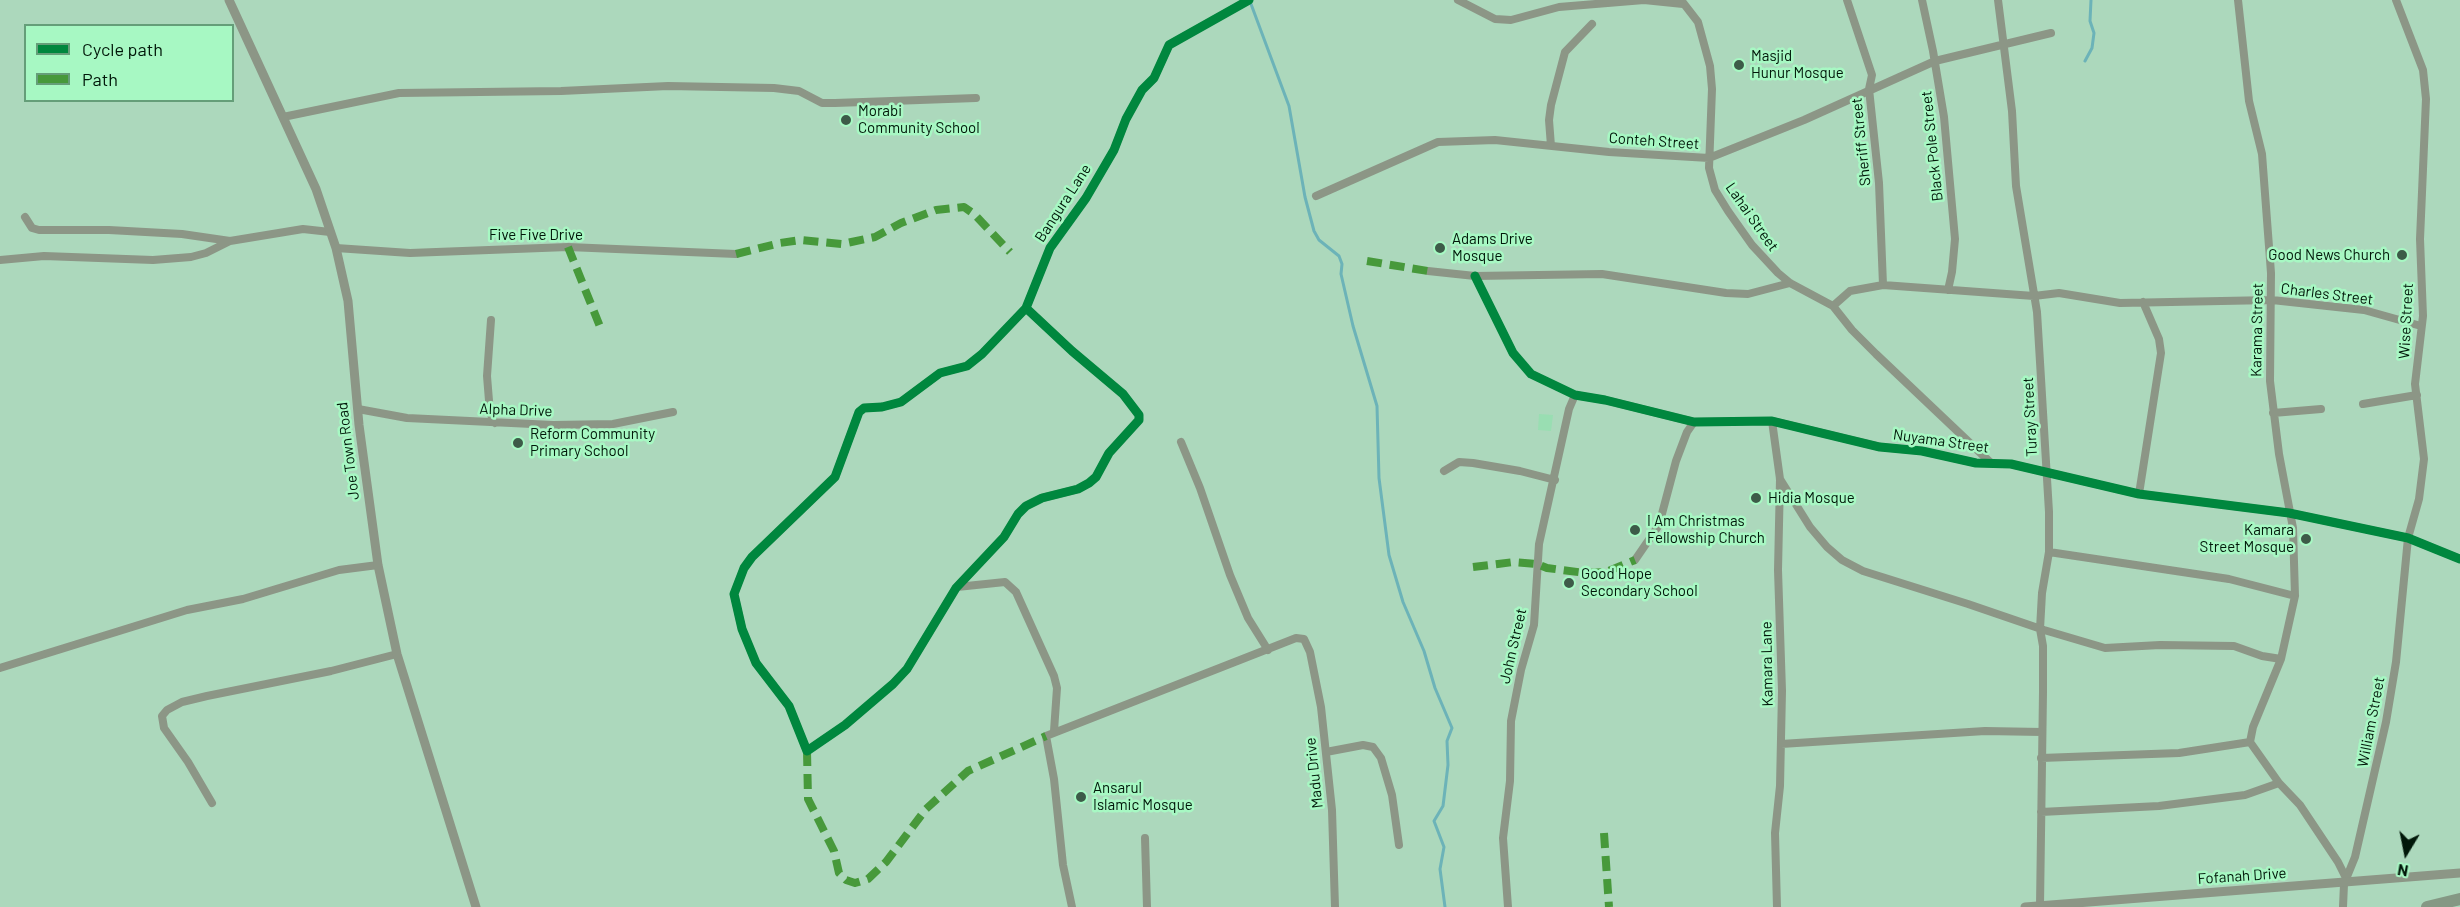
<!DOCTYPE html>
<style>
body{margin:0}
#map{position:relative;width:2460px;height:907px;overflow:hidden;background:#acd8bc;font-family:Barlow,sans-serif}
canvas{display:block}
.legend{position:absolute;left:24px;top:24px;width:210px;height:78px;box-sizing:border-box;background:#a7f8c3;border:2px solid #659e79;margin:0;padding:8px 10px;list-style:none;font-size:18px;color:#011709}
.legend li{display:flex;align-items:center;gap:12px;height:30px}
.legend b{width:30px;border:2px solid #659e79}
.north{position:absolute;left:2376px;top:823px;width:60px;height:60px;-webkit-text-stroke:4px #a7f8c3;paint-order:stroke;rotate:190deg;font-size:16px;font-weight:700;line-height:24px;text-align:center;color:#011709}
.north::after{content:'';display:block;margin:auto;width:21px;height:27px;background:#011709;clip-path:polygon(50% 0,100% 100%,50% 72%,0 100%)}
</style>
<div id="map">
<canvas width="2460" height="907"></canvas>
<ul class="legend">
<li><b style="height:8px;background:#00873e"></b>Cycle path</li>
<li><b style="height:8px;background:#47993b"></b>Path</li>
</ul>
<div class="north">N</div>
</div>
<script>
const c = document.querySelector('canvas').getContext('2d');
c.lineJoin = 'round';
function fill(path, color) { c.fillStyle = color; c.fill(path, 'evenodd'); }
const toPath = rows => new Path2D(rows.map(r => 'M' + r).join(''));
function stroke(path, color, width, dash) { c.strokeStyle = color; c.lineWidth = width; c.lineCap = dash ? 'butt' : 'round'; c.setLineDash(dash || []); c.stroke(path); }
function drawText(font, color, halo, rows, align = 'center') {
  c.font = font + ' Barlow,sans-serif'; c.lineWidth = 5; c.setLineDash([]); c.textBaseline = 'middle'; c.strokeStyle = halo; c.fillStyle = color; for (const [text, x, y, turn = 0] of rows) {
    c.save(); c.translate(x, y); c.rotate((+turn || 0) * Math.PI / 180); c.textAlign = isNaN(turn) ? turn : align; if (halo) c.strokeText(text, 0, 0); c.fillText(text, 0, 0); c.restore();
  }
}
const built = toPath([
 [1539,414,1553,415,1551,431,1538,430]
]);
const stream = toPath([
 [1251,4,1289,106,1305,197,1314,231,1319,240,1339,256,1342,264,1341,274,1353,326,1377,406,1379,478,1389,555,1403,602,1424,651,1435,688,1452,728,1447,741,1448,765,1443,806,1434,821,1444,847,1440,869,1445,907],
 [2085,61,2092,48,2094,33,2090,21,2091,0]
]);
const minor = toPath([
 [1458,0,1495,19,1511,20,1559,7,1644,0,1683,4],
 [1681,0,1698,22,1710,66,1712,89,1709,168,1715,190,1728,211,1752,245,1778,273,1790,283,1833,306,1852,330,1876,354,1991,463],
 [1847,0,1872,75,1869,89,1879,183,1883,285],
 [1922,0,1933,51,1944,117,1955,239,1952,272,1948,290],
 [1998,0,2012,111,2016,186,2037,312,2049,512,2049,552,2042,593,2040,629,2043,646,2043,692,2040,906],
 [2238,0,2249,101,2262,154,2271,273,2270,381,2279,454,2293,528,2295,596,2281,659],
 [283,117,399,93,561,91,668,86,774,88,799,91,822,103,835,103,976,98],
 [1551,146,1549,120,1551,105,1565,52,1592,24],
 [1316,196,1438,142,1495,140,1609,152,1709,158,1804,120,1935,61,2051,33],
 [25,217,32,228,39,230,109,230,182,234,230,241],
 [336,248,410,253,568,247,736,254],
 [0,260,44,256,153,260,191,257,206,253,230,241,303,229,330,232],
 [1428,271,1475,276,1602,274,1726,293,1748,294,1790,283],
 [1475,276,1513,353,1531,374,1575,395,1605,400,1694,422,1772,421,1880,447,1922,451,1976,463,2011,464,2139,494,2289,513,2408,538,2460,559],
 [1833,306,1850,291,1883,285,2034,296,2059,293,2120,303,2272,300,2364,310,2421,326],
 [1026,308,1072,351,1123,394,1139,415,1139,420,1109,453,1096,477,1089,483,1078,489,1042,498,1026,506,1018,514,1004,537,956,588,907,669,893,684,845,725,807,751,789,706,756,663,742,629,734,594,744,568,752,557,835,477,859,412,864,408,882,407,901,402,940,373,967,366,982,354,1026,308,1050,248,1086,198,1114,150,1126,119,1142,90,1154,78,1169,45,1249,0],
 [491,320,487,376,490,413,495,423],
 [2363,404,2417,395],
 [358,409,407,418,553,425,613,424,673,412],
 [2273,413,2321,409],
 [1772,421,1780,479,1778,570,1782,691,1780,786,1775,833,1777,907],
 [1181,442,1200,488,1230,575,1248,618,1268,650],
 [1444,471,1459,462,1473,463,1520,471,1555,480],
 [1780,479,1810,527,1827,547,1842,560,1863,571,1968,604,2044,630,2105,648,2160,645,2234,646,2262,656,2281,659,2253,727,2250,742,2279,783,2300,805,2338,862,2346,878],
 [2139,494,2161,353,2159,339,2143,302],
 [2049,552,2229,579,2295,596],
 [1635,560,1659,525,1676,461,1687,432,1694,422],
 [957,587,1005,582,1016,592,1054,676,1057,688,1054,731],
 [0,668,187,610,243,599,339,570,378,565],
 [1781,744,1985,731,2042,732],
 [1326,752,1363,745,1373,747,1381,758,1392,795,1399,845],
 [2041,758,2179,753,2250,742],
 [212,803,188,762,164,728,162,716,167,710,182,702,207,696,331,671,397,654],
 [2041,812,2159,806,2245,795,2279,783],
 [1145,838,1147,907],
 [1072,907,1063,865,1054,779,1046,736,1296,638,1304,639,1310,652,1321,707,1332,810,1335,907],
 [1508,907,1503,838,1510,781,1511,721,1521,670,1534,625,1539,544,1569,409,1575,395],
 [2343,907,2344,884,2355,857,2386,722,2396,662,2408,538,2419,499,2424,459,2415,384,2423,316,2420,239,2426,99,2423,70,2396,0]
]);
const tertiary = toPath([
 [229,0,316,189,336,248,348,301,359,425,378,565,397,654,476,907],
 [2025,907,2460,873]
]);
const trunk = toPath([
 [2427,907,2460,899]
]);
const quiet = toPath([
 [568,247,601,329],
 [736,254,780,243,801,240,842,244,875,237,901,223,936,210,964,207,974,214,1010,252],
 [1367,261,1428,271],
 [1473,567,1514,562,1537,564,1547,568,1585,573,1606,572,1635,560],
 [807,751,808,799,834,851,839,873,846,880,855,883,868,879,886,862,926,809,968,771,1046,736],
 [1604,833,1609,907]
]);
const cycleway = toPath([
 [1475,276,1513,353,1531,374,1575,395,1605,400,1694,422,1772,421,1880,447,1922,451,1976,463,2011,464,2139,494,2289,513,2408,538,2460,559],
 [1026,308,1072,351,1123,394,1139,415,1139,420,1109,453,1096,477,1089,483,1078,489,1042,498,1026,506,1018,514,1004,537,956,588,907,669,893,684,845,725,807,751,789,706,756,663,742,629,734,594,744,568,752,557,835,477,859,412,864,408,882,407,901,402,940,373,967,366,982,354,1026,308,1050,248,1086,198,1114,150,1126,119,1142,90,1154,78,1169,45,1249,0]
]);
const markers = [
 [1739,65,6,"#3d5b48"],
 [846,120,6,"#3d5b48"],
 [1440,248,6,"#3d5b48"],
 [2402,255,6,"#3d5b48"],
 [518,443,6,"#3d5b48"],
 [1756,498,6,"#3d5b48"],
 [1635,530,6,"#3d5b48"],
 [2306,539,6,"#3d5b48"],
 [1569,583,6,"#3d5b48"],
 [1081,797,6,"#3d5b48"]
];
const poiNames = [
 ["Masjid",1751,56],
 ["Hunur Mosque",1751,73],
 ["Morabi",858,111],
 ["Community School",858,128],
 ["Adams Drive",1452,239],
 ["Mosque",1452,256],
 ["Good News Church",2390,255,"right"],
 ["Reform Community",530,434],
 ["Primary School",530,451],
 ["Hidia Mosque",1768,498],
 ["I Am Christmas",1647,521],
 ["Fellowship Church",1647,538],
 ["Kamara",2294,530,"right"],
 ["Street Mosque",2294,547,"right"],
 ["Good Hope",1581,574],
 ["Secondary School",1581,591],
 ["Ansarul",1093,788],
 ["Islamic Mosque",1093,805]
];
const streetNames = [
 ["Conteh Street",1654,141,4],
 ["Sheriff Street",1861,142,-96],
 ["Black Pole Street",1932,146,-96],
 ["Bangura Lane",1063,203,-57],
 ["Lahai Street",1752,217,55],
 ["Five Five Drive",536,235],
 ["Charles Street",2327,294,7],
 ["Wise Street",2406,321,-87],
 ["Karama Street",2257,330,-89],
 ["Alpha Drive",516,410,2],
 ["Turay Street",2030,417,-93],
 ["Nuyama Street",1941,441,8],
 ["Joe Town Road",348,451,-97],
 ["John Street",1513,646,-77],
 ["Kamara Lane",1767,664,-91],
 ["William Street",2371,722,-79],
 ["Madu Drive",1314,773,-96],
 ["Fofanah Drive",2242,876,-4]
];
fill(built, '#99deb2');
stroke(stream, '#6cb3b8', 3);
stroke(minor, '#8c9686', 8);
stroke(tertiary, '#8c9686', 9);
stroke(trunk, '#849884', 12);
stroke(quiet, '#47993b', 8, [15, 8]);
stroke(cycleway, '#00873e', 9);
for (const [x, y, r, color] of markers) { const dot = new Path2D(); dot.arc(x, y, r, 0, 2 * Math.PI); c.fillStyle = color; c.fill(dot); stroke(dot, '#a7f8c3', 2); }
drawText('15px', '#011709', '#a7f8c3', poiNames, 'left');
drawText('15px', '#011709', '#a7f8c3', streetNames);
</script>
